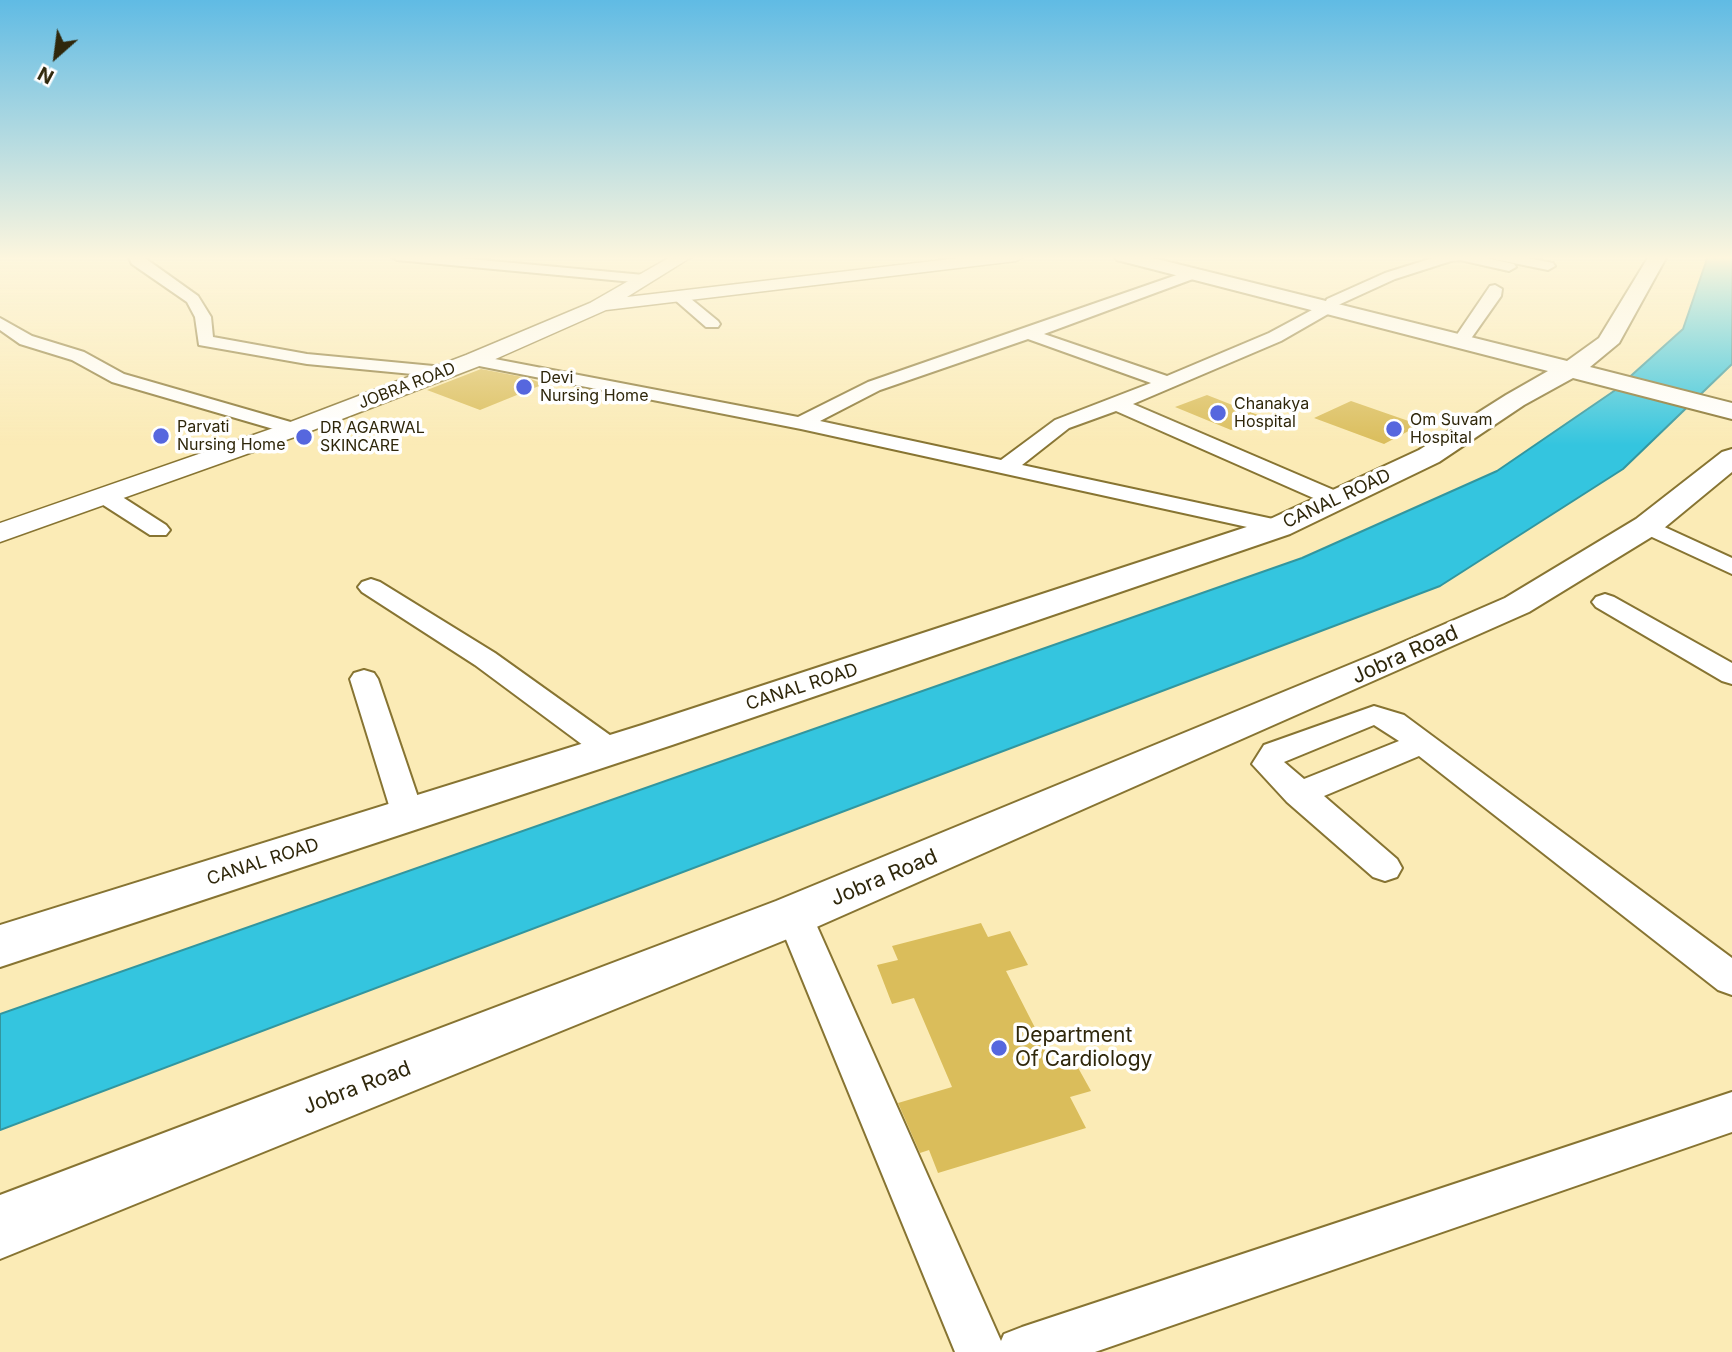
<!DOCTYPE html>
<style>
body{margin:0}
#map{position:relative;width:1732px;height:1352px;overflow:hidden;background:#fbebb6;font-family:Inter,sans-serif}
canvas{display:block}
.north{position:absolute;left:21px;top:21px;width:70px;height:70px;-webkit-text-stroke:5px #fff;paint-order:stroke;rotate:208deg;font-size:19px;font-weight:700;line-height:28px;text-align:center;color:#2f270b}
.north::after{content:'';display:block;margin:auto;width:24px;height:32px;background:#2f270b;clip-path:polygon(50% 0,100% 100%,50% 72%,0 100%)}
</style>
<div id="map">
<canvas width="1732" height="1352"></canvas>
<div class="north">N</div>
</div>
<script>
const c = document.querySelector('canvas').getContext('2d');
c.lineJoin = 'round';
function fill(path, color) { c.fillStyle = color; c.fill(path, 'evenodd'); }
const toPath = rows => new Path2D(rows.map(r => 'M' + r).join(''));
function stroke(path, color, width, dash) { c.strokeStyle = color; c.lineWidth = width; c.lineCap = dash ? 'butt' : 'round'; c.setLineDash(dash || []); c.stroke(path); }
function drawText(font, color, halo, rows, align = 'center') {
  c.font = font + ' Inter,sans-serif'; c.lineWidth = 7; c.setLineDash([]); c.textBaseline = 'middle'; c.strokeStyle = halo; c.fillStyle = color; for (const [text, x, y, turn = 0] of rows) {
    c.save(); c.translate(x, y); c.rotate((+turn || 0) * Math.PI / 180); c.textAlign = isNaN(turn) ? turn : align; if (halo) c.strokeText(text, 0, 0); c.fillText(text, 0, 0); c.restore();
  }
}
const water = toPath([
 [1708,256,1732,256,1732,364,1623,469,1440,586,0,1130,0,1014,1302,558,1497,471,1614,391,1683,329,1708,256]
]);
const building = toPath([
 [481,369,528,378,544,384,480,410,427,390],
 [1207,395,1263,417,1231,430,1175,407],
 [1351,401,1420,425,1384,444,1314,418],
 [981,923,988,937,1010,931,1028,965,1006,971,1052,1061,1071,1055,1091,1091,1070,1097,1086,1128,938,1173,929,1150,920,1153,898,1103,952,1087,914,998,892,1004,877,965,898,960,892,946]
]);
const minor = toPath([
 [128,256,142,256,198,296,211,317,213,337,307,354,444,367,453,372,444,377,307,364,199,345,195,317,187,302,132,264,128,256],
 [390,256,437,256,644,275,651,279,644,283,397,260,390,256],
 [1439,256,1477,256,1514,264,1516,267,1509,271,1460,260,1451,261,1395,279,1336,306,1335,310,1281,341,1133,404,1343,494,1346,499,1343,504,1327,504,1116,411,1069,428,1022,465,1287,522,1290,527,1287,532,1279,534,801,429,474,365,465,360,474,355,798,417,868,382,1191,270,1201,270,1203,273,1201,276,1044,334,1167,376,1269,333,1325,303,1327,299,1385,273,1439,256],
 [1028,339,1151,383,1055,420,1001,460,820,421,880,390,1028,339],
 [1492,256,1517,256,1553,263,1555,266,1548,270,1494,259,1492,256],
 [1495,285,1502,289,1501,296,1470,340,1458,340,1456,336,1490,286,1495,285],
 [680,292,685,294,718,321,720,324,718,327,706,327,675,300,672,297,675,294,680,292],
 [0,318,32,336,84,352,124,374,301,425,304,429,294,435,112,382,72,360,20,344,0,330,0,318],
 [105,489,113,491,166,525,170,530,166,535,150,535,97,501,94,496,97,491,105,489],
 [1647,519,1732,558,1732,574,1639,531,1636,526,1639,521,1647,519],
 [371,579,380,582,495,653,621,743,625,750,621,757,610,760,599,757,475,665,362,592,358,587,362,582,371,579],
 [1605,594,1614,597,1732,663,1732,684,1722,681,1596,607,1592,602,1596,597,1605,594],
 [364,670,374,673,378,679,424,815,420,823,408,827,396,823,392,815,350,679,354,673,364,670],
 [1374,706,1404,715,1732,958,1732,995,1718,990,1419,756,1324,796,1397,859,1402,868,1397,877,1385,881,1373,877,1287,802,1252,764,1264,745,1374,706],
 [1374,725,1399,741,1304,779,1284,762,1374,725],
 [794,901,807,905,812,915,1001,1341,1004,1334,1022,1327,1732,1092,1732,1132,1095,1352,955,1352,776,915,781,905,794,901]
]);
const tertiary = toPath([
 [672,256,693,256,627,297,976,256,1025,256,1016,261,606,310,482,365,303,434,0,542,0,523,285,424,466,355,590,303,672,256]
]);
const secondary = toPath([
 [1114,256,1145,256,1567,361,1599,338,1649,256,1667,256,1619,343,1590,367,1732,403,1732,419,1573,378,1524,405,1439,462,1290,534,672,745,0,967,0,925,642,725,1268,520,1419,450,1506,395,1548,371,1117,260,1114,256]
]);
const primary = toPath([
 [1732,449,1732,472,1658,533,1529,612,812,929,0,1259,0,1195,776,901,1378,653,1505,598,1636,519,1722,452,1732,449]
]);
const markers = [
 [524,387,9,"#5667de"],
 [1218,413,9,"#5667de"],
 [1394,429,9,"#5667de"],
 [161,436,9,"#5667de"],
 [304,437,9,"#5667de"],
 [999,1048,9,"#5667de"]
];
const farPoinames = [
 ["Devi",540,378],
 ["Nursing Home",540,396],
 ["Chanakya",1234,404],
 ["Hospital",1234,422],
 ["Om Suvam",1410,420],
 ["Hospital",1410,438],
 ["Parvati",177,427],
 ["Nursing Home",177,445],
 ["DR AGARWAL",320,428],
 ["SKINCARE",320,446]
];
const farStreetnames = [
 ["JOBRA ROAD",407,386,-21]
];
const streetNames = [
 ["CANAL ROAD",1337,499,-25],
 ["CANAL ROAD",802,687,-18],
 ["CANAL ROAD",263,862,-18]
];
const nearStreetnames = [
 ["Jobra Road",1405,655,-24],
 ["Jobra Road",884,878,-23],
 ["Jobra Road",357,1088,-21]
];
const nearPoinames = [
 ["Department",1015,1036],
 ["Of Cardiology",1015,1060]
];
fill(water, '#34c5df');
stroke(water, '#32969f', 2);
fill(building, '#dabd5b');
stroke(minor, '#877432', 4);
stroke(tertiary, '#877432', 3);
stroke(secondary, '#877432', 4);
stroke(primary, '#877432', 4);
fill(minor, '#fff');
fill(tertiary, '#fff');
fill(secondary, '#fff');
fill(primary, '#fff');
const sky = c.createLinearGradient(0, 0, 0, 445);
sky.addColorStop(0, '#60bbe4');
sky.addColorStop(0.58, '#fdf6de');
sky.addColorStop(1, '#fdf6de00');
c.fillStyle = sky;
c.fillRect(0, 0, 1732, 445);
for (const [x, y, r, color] of markers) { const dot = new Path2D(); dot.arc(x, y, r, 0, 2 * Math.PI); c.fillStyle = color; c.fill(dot); stroke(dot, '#fff', 2.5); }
drawText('16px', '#2f270b', '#fff', farPoinames, 'left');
drawText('16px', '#2f270b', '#fff', farStreetnames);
drawText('18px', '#2f270b', '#fff', streetNames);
drawText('21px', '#2f270b', '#fff', nearStreetnames);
drawText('21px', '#2f270b', '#fff', nearPoinames, 'left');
</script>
